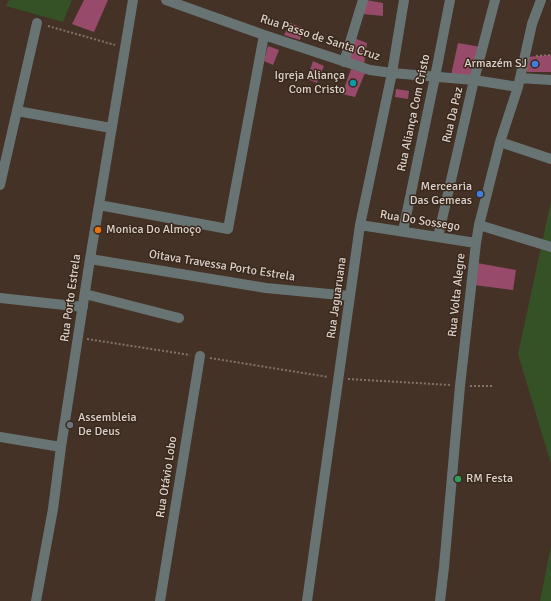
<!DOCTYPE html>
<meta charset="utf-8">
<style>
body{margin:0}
canvas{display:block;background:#433225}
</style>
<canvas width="551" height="601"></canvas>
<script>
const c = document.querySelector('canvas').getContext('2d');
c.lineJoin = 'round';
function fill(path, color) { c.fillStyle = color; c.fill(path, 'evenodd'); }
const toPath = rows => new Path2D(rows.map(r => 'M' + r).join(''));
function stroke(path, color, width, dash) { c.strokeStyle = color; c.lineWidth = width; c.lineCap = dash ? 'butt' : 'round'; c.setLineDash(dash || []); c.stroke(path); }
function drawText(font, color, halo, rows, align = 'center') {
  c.font = font + ' Signika,sans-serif'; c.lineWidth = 3; c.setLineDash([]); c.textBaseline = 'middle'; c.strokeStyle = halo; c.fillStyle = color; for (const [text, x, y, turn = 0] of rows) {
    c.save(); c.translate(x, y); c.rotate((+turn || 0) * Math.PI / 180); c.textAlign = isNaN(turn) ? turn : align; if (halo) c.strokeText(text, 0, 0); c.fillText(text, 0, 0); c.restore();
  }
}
const green = toPath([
 [9,0,72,0,63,22,6,6],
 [551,201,551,464,518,354],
 [551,546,551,601,540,601]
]);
const building = toPath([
 [84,0,108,0,94,32,72,24],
 [366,0,383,3,383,16,363,14],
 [290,23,303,28,300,40,284,35],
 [354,38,367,43,364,65,347,60],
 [458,43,481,47,473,77,451,75],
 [268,46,279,50,273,65,264,61],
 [551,55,551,72,527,72,527,57],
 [313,61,324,66,317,83,307,79],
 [351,69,365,73,355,97,342,94],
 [396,89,409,91,408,99,395,97],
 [477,263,516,270,513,290,474,285]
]);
const path = toPath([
 [48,26,115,45],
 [536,56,551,55],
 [87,339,190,355],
 [210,358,328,377],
 [348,379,450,385],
 [470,386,493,386]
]);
const minor = toPath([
 [166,0,264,35,370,70,392,73,474,80,518,87],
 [344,62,363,0],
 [520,78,551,80],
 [17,111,111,128],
 [500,142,551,159],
 [0,185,37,23],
 [99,205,228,229,264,35],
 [360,225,476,243],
 [479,225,551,247],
 [403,231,435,77,450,0],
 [438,237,474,80,495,0],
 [90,259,266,288,350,296],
 [85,294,179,318],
 [0,298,83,307],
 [0,437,61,447],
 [36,601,53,509,61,447,90,259,133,0],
 [160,601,200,356],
 [307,601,360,225,392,73,404,0],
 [440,601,444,567,460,386,476,243,479,225,500,142,518,87,532,24,541,0]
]);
const markers = [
 [535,64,4,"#3f7fe0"],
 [353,83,4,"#0f9aa8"],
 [480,194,4,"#3f7fe0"],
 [98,230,4,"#e8710a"],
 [70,425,4,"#6b7280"],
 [458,479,4,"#2e9e5b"]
];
const streetNames = [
 ["Rua Passo de Santa Cruz",320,38,18],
 ["Rua Aliança Com Cristo",414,113,-78],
 ["Rua Da Paz",453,115,-77],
 ["Rua Do Sossego",420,221,9],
 ["Oitava Travessa Porto Estrela",222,266,9],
 ["Rua Volta Alegre",457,295,-84],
 ["Rua Porto Estrela",71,298,-82],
 ["Rua Jaguaruana",337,298,-82],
 ["Rua Otávio Lobo",167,477,-81]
];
const poiNames = [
 ["Armazém SJ",527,64],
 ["Igreja Aliança",345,76],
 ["Com Cristo",345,90],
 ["Mercearia",472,187],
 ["Das Gemeas",472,201],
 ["Monica Do Almoço",106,230,"left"],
 ["Assembleia",78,418,"left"],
 ["De Deus",78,432,"left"],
 ["RM Festa",466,479,"left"]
];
fill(green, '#355126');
fill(building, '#984a6a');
stroke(path, '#827369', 2, [2, 2]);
stroke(minor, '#687473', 10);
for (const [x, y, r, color] of markers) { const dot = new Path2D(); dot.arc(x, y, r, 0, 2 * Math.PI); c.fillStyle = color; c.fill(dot); stroke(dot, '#39281c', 1.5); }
drawText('12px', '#dcd1ca', '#39281c', streetNames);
drawText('12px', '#dcd1ca', '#39281c', poiNames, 'right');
</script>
